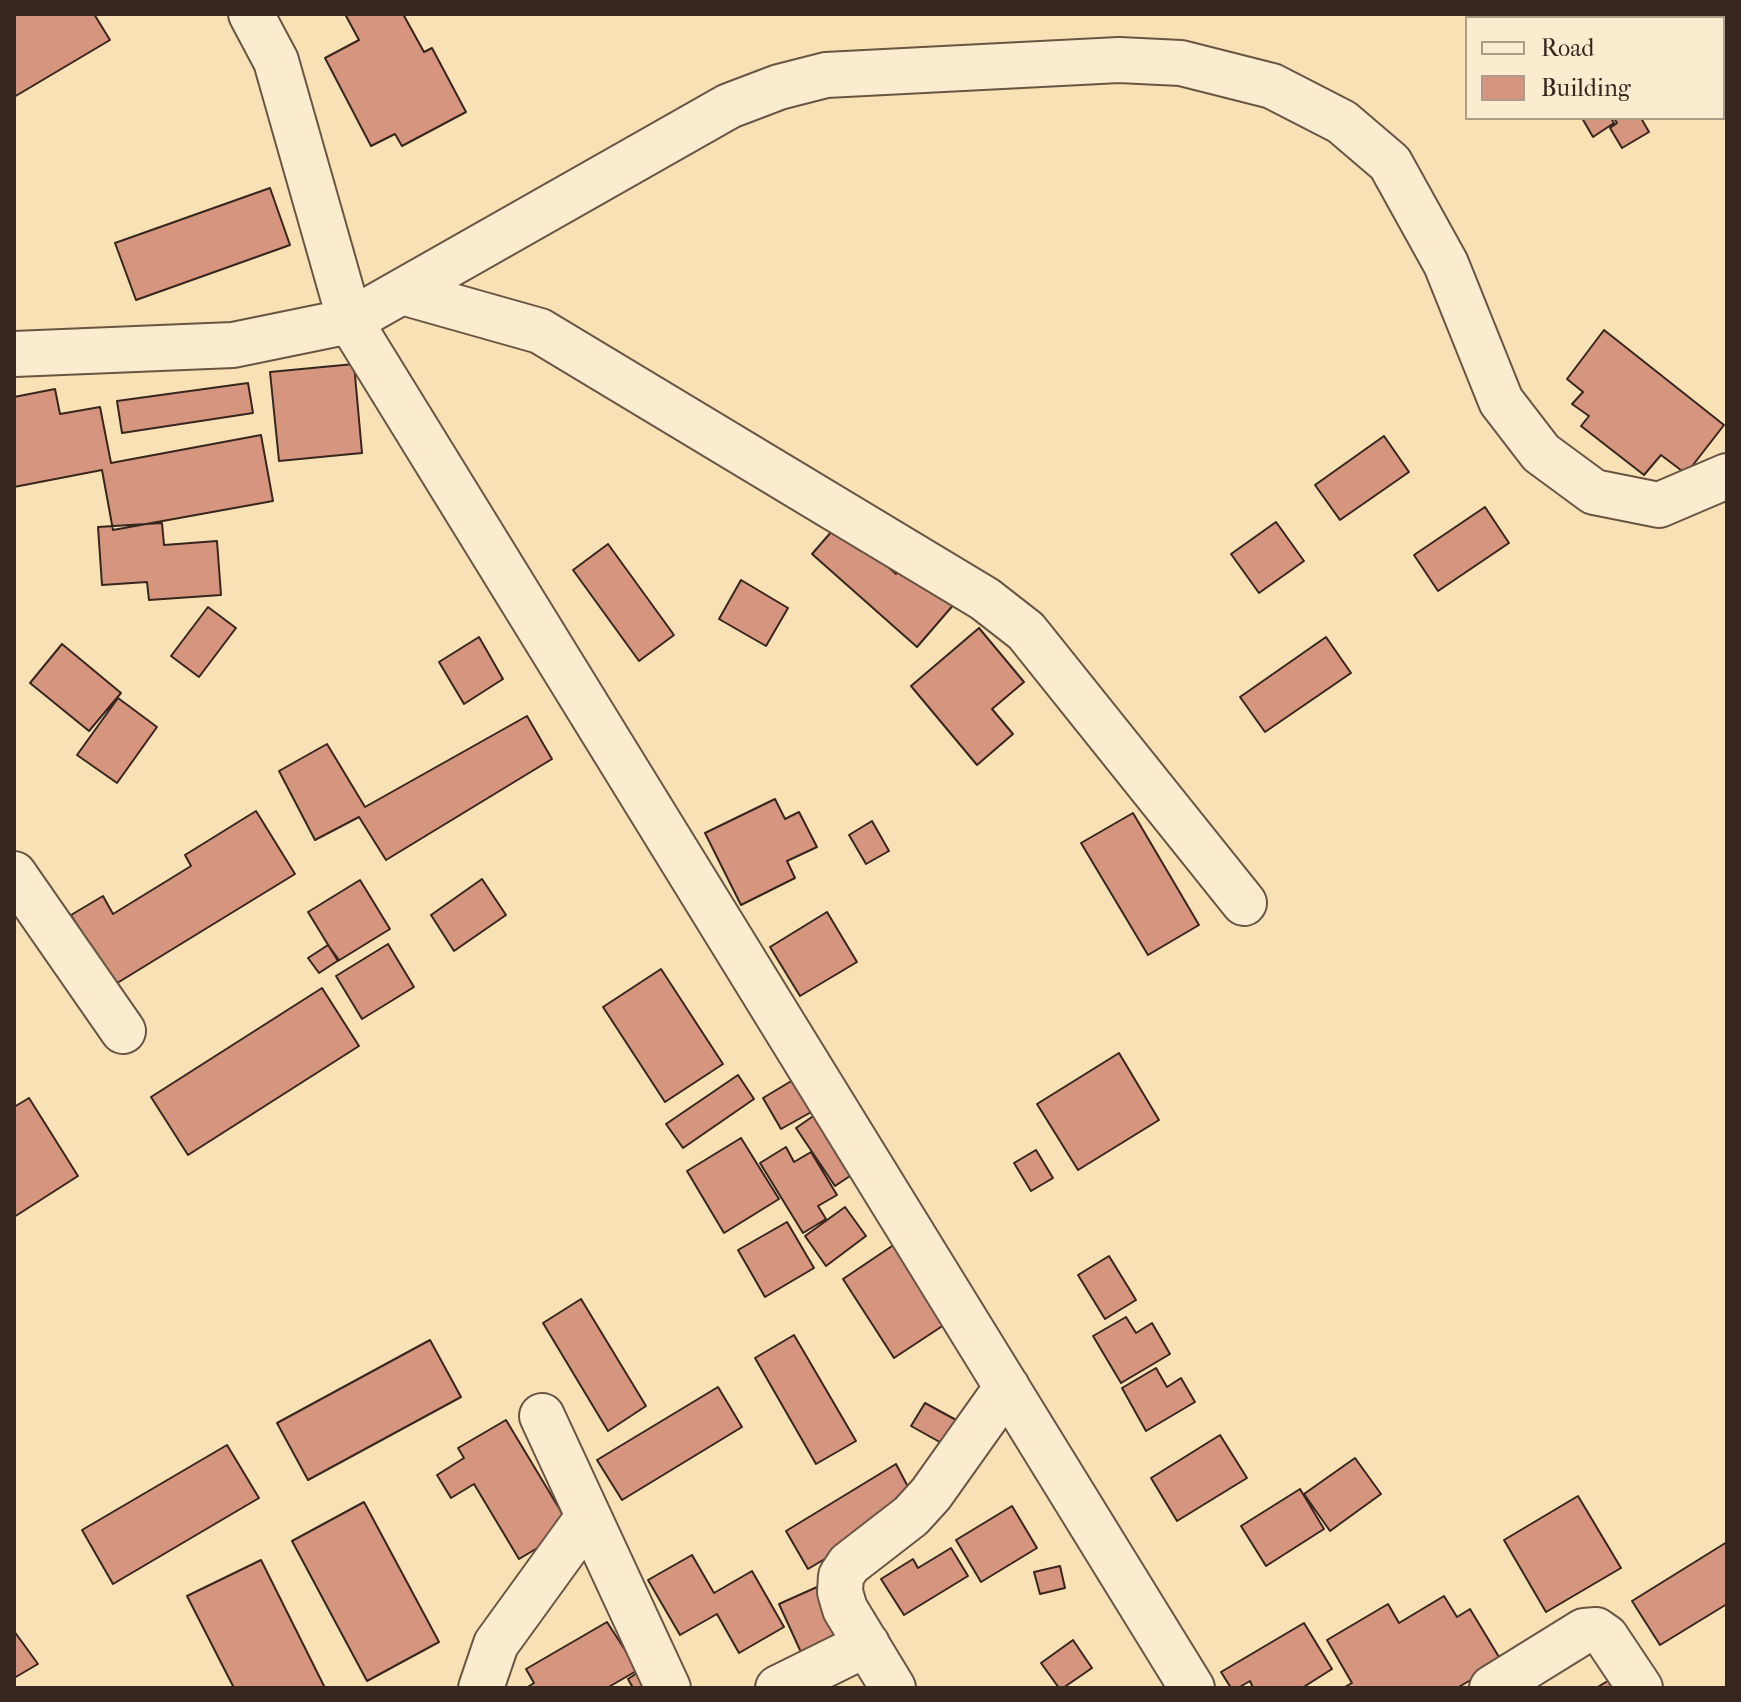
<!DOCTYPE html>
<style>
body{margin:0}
#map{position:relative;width:1741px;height:1702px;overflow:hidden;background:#f9e1b6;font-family:"IM FELL French Canon",serif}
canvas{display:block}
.frame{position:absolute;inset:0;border:16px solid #37261d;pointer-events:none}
.legend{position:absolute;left:1465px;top:16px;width:260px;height:104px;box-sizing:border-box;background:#fbecd0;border:2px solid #ad9d88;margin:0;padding:10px 14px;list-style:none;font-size:24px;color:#37261d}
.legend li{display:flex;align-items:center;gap:16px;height:40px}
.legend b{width:40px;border:2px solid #ad9d88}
</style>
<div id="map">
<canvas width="1741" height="1702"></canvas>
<div class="frame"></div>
<ul class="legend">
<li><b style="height:10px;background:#fbecd0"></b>Road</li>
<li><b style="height:22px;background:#d6957e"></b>Building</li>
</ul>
</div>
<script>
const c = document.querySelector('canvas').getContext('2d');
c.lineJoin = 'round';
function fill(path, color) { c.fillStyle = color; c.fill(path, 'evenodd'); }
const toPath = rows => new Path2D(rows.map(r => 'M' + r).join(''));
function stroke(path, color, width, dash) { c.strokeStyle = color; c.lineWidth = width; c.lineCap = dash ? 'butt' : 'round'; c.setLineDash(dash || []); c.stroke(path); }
const building = toPath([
 [17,14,94,14,110,40,14,97,14,15,17,14],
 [345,14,403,14,424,52,432,48,466,112,402,146,395,134,371,146,325,58,359,40,345,14],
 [1627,14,1694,14,1696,18,1620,18,1627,14],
 [1582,118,1611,118,1614,123,1593,137,1582,118],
 [1614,118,1641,118,1649,132,1622,148,1610,128,1617,123,1614,118],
 [270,188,290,245,136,300,115,243,270,188],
 [1604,330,1724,425,1686,474,1661,455,1644,475,1581,426,1589,416,1572,404,1583,392,1567,379,1604,330],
 [354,364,362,453,279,461,270,372,354,364],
 [248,383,253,413,122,433,117,401,248,383],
 [55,389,60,414,100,407,111,463,261,435,273,501,113,530,102,470,14,487,14,397,55,389],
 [1384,436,1409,472,1340,520,1315,485,1384,436],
 [1485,507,1509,543,1438,591,1414,555,1485,507],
 [1276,522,1304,561,1259,593,1231,554,1276,522],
 [162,523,164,545,217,541,221,595,149,600,147,582,102,585,98,527,162,523],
 [839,523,896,574,908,561,955,603,917,647,812,554,839,523],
 [608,544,674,635,639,661,573,570,608,544],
 [741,580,788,608,766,646,719,619,741,580],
 [208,607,236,628,199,677,171,656,208,607],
 [979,628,1024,682,992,709,1013,734,977,765,911,686,979,628],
 [479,637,503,679,464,704,439,662,479,637],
 [1326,637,1351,673,1265,732,1240,697,1326,637],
 [62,644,121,693,89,731,30,683,62,644],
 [118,698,157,727,117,783,77,755,118,698],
 [527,716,552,759,386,860,359,817,315,840,279,771,327,744,365,807,527,716],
 [775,799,785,819,799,812,817,847,787,861,795,878,741,905,705,833,775,799],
 [256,811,295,874,114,985,71,915,103,896,113,914,191,866,185,855,256,811],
 [1133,813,1199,925,1148,955,1081,843,1133,813],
 [872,821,889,851,866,864,849,835,872,821],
 [482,879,506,915,454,951,431,915,482,879],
 [360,880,390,929,338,961,308,912,360,880],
 [827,912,857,962,800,996,770,947,827,912],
 [388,944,414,987,362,1019,336,976,388,944],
 [328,945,339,960,319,973,308,958,328,945],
 [661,969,723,1064,665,1102,603,1007,661,969],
 [322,988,359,1046,188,1155,151,1097,322,988],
 [1119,1053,1159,1120,1078,1170,1037,1104,1119,1053],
 [803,1074,822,1106,781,1129,763,1098,803,1074],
 [738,1075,754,1099,683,1148,666,1124,738,1075],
 [29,1098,78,1176,14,1217,14,1107,29,1098],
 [822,1110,862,1168,835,1186,796,1128,822,1110],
 [741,1138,779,1199,724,1233,687,1171,741,1138],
 [786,1147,794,1162,811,1152,837,1195,818,1206,826,1219,803,1233,760,1163,786,1147],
 [1036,1150,1053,1178,1031,1191,1014,1163,1036,1150],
 [845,1207,866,1236,826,1266,805,1236,845,1207],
 [787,1222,814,1268,765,1297,738,1250,787,1222],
 [898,1242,950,1321,894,1358,843,1279,898,1242],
 [1109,1256,1136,1300,1105,1319,1078,1275,1109,1256],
 [581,1299,646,1406,608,1431,543,1323,581,1299],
 [1126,1317,1136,1333,1152,1323,1170,1354,1121,1383,1093,1336,1126,1317],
 [794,1335,856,1441,816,1464,755,1358,794,1335],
 [430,1340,461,1397,308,1480,277,1423,430,1340],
 [1156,1368,1167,1387,1181,1378,1195,1402,1146,1431,1122,1388,1156,1368],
 [718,1387,742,1427,622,1500,597,1460,718,1387],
 [925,1403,958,1421,945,1445,911,1426,925,1403],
 [506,1420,571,1528,519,1559,474,1484,451,1498,437,1475,464,1458,458,1448,506,1420],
 [1220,1435,1247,1478,1177,1521,1151,1478,1220,1435],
 [227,1445,259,1498,113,1584,82,1530,227,1445],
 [1355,1458,1381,1494,1330,1531,1304,1494,1355,1458],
 [896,1464,917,1504,808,1569,786,1531,896,1464],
 [1300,1489,1324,1529,1266,1566,1241,1526,1300,1489],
 [1578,1496,1621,1568,1546,1612,1504,1540,1578,1496],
 [364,1502,439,1642,367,1681,292,1541,364,1502],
 [1012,1506,1037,1548,981,1582,956,1540,1012,1506],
 [1727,1542,1727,1604,1660,1645,1632,1601,1727,1542],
 [951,1548,968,1576,904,1615,881,1579,913,1559,918,1568,951,1548],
 [692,1555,714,1593,752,1571,784,1627,739,1653,717,1614,680,1635,648,1580,692,1555],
 [261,1560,325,1688,234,1688,187,1596,261,1560],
 [1060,1566,1065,1588,1040,1594,1034,1572,1060,1566],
 [817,1587,843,1644,805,1661,779,1604,817,1587],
 [1444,1596,1457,1617,1470,1609,1502,1662,1457,1688,1343,1688,1352,1683,1327,1640,1388,1604,1399,1623,1444,1596],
 [607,1622,638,1670,607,1688,526,1688,534,1683,526,1669,607,1622],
 [1304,1623,1332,1669,1302,1688,1253,1688,1250,1681,1238,1688,1231,1688,1221,1672,1304,1623],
 [14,1631,38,1664,14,1678,14,1631],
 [1073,1640,1092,1668,1063,1688,1059,1688,1041,1663,1073,1640],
 [643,1669,654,1688,633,1688,628,1679,643,1669],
 [1616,1676,1623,1688,1596,1688,1616,1676]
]);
const minor = toPath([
 [251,14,276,61,350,321,1192,1688],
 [402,292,540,331,985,599,1026,631,1244,903],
 [14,354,233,345,350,321,729,106,779,87,826,75,1119,60,1181,63,1272,86,1342,122,1390,163,1446,264,1501,401,1541,453,1594,492,1659,505,1727,476],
 [14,874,123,1031],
 [542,1416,668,1688],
 [481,1688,496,1644,588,1517],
 [778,1688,867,1644],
 [893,1688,845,1609,840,1592,841,1576,849,1564,911,1516,931,1494,1007,1387],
 [1492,1688,1584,1631,1596,1630,1606,1637,1640,1688]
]);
fill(building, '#d6957e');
stroke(building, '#37261d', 2);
stroke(minor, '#685543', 48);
stroke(minor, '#fbecd0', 44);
</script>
